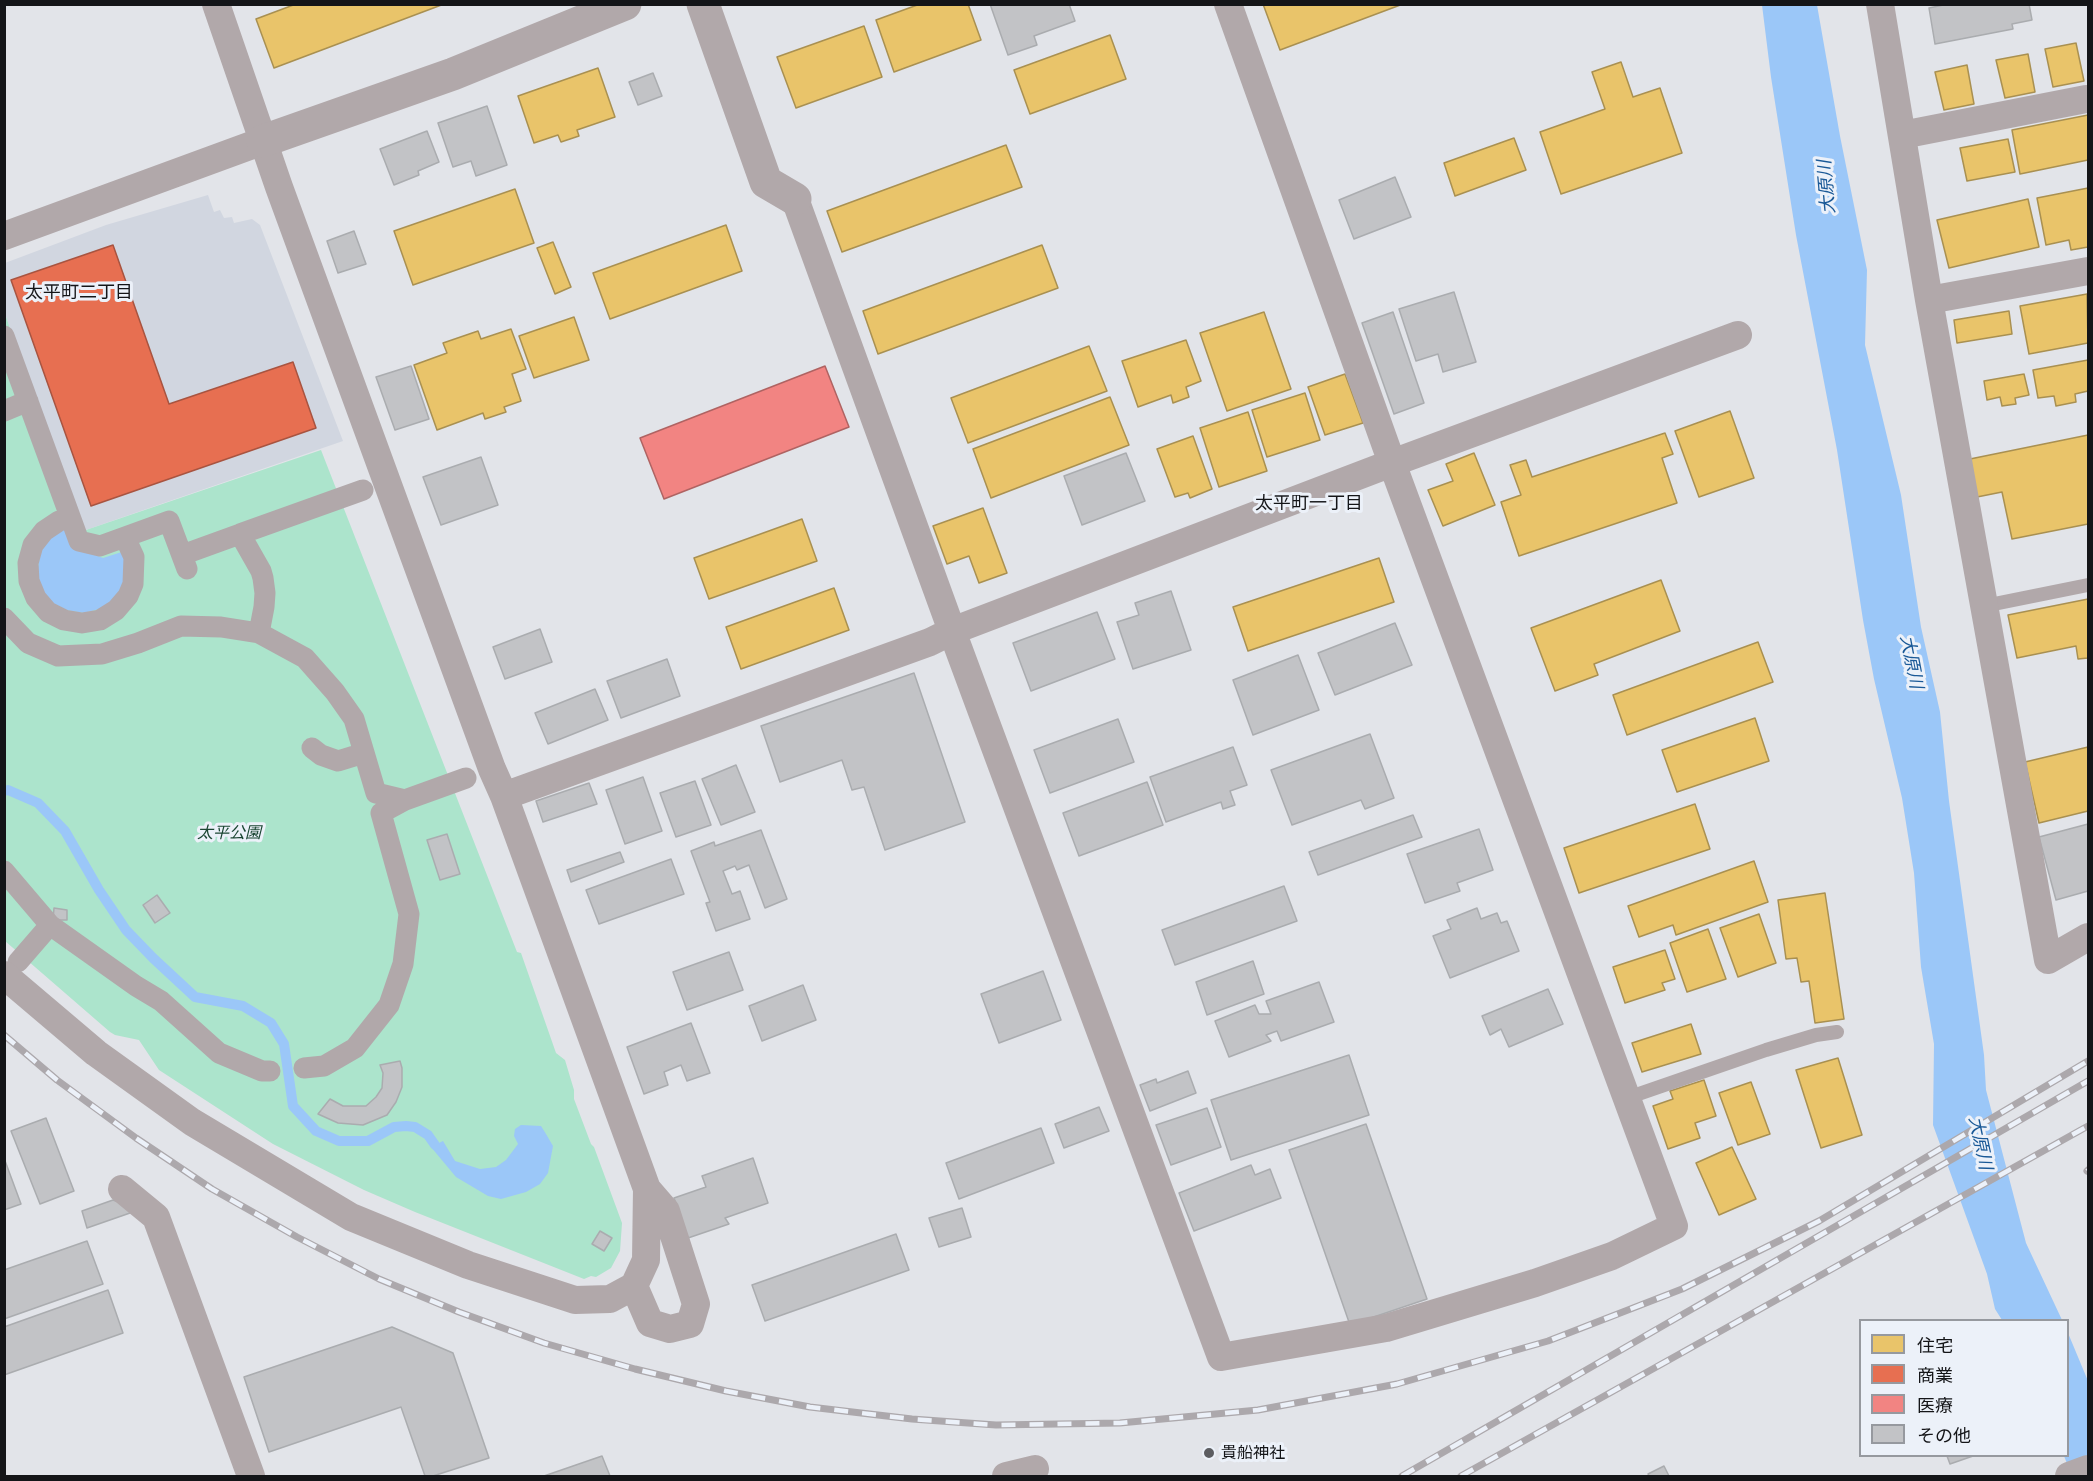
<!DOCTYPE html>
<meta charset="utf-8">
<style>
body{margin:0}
#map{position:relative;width:2093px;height:1481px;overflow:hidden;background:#e2e4e9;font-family:"IBM Plex Serif","Noto Sans JP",serif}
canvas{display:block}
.frame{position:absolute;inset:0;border:6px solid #141518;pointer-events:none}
.legend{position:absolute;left:1859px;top:1319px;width:210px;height:138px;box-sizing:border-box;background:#ecf1f9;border:2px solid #96999f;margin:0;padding:8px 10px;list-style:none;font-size:18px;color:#141518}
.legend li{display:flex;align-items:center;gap:12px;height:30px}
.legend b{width:30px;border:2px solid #96999f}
</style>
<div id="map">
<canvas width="2093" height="1481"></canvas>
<div class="frame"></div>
<ul class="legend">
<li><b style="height:16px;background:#e9c46a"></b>住宅</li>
<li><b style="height:16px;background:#e76f51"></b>商業</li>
<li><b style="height:16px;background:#f28482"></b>医療</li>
<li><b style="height:16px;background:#c2c3c6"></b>その他</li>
</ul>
</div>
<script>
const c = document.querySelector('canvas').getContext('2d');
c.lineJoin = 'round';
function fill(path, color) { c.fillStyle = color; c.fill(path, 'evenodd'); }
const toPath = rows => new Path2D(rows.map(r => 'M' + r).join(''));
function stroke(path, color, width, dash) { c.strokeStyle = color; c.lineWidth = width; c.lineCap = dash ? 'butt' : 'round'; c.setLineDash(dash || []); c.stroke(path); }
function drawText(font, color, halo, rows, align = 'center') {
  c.font = font + ' "IBM Plex Serif","Noto Sans JP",serif'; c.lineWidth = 6; c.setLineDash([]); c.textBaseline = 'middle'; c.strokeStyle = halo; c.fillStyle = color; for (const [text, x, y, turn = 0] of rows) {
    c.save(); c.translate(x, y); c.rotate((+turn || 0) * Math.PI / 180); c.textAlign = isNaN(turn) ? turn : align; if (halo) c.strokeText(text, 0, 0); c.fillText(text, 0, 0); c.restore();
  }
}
const built = toPath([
 [208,195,214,212,220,210,224,218,232,217,234,223,252,219,260,225,343,441,83,531,5,314,5,263,106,225]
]);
const green = toPath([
 [5,314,83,531,321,450,517,952,521,953,556,1053,565,1060,574,1090,574,1099,591,1144,594,1147,622,1223,620,1251,611,1268,596,1277,591,1276,584,1279,415,1212,364,1190,273,1144,159,1070,139,1040,115,1035,110,1032,5,941]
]);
const water = toPath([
 [1762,5,1817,5,1840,136,1867,270,1865,345,1901,495,1921,627,1940,712,1949,801,1984,1055,1986,1090,2026,1243,2062,1320,2002,1320,1995,1309,1987,1274,1933,1125,1934,1044,1921,967,1914,873,1902,798,1874,679,1863,620,1837,450,1796,235,1771,77],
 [64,523,75,547,103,558,125,551,125,590,110,606,84,613,60,609,44,597,36,579,43,538],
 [521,1125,541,1126,546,1134,553,1146,548,1173,540,1184,526,1192,501,1199,488,1196,456,1177,431,1147,443,1141,455,1161,480,1169,496,1167,506,1160,518,1144,514,1136,515,1129],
 [2068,1333,2088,1381,2088,1476,2072,1476,2064,1456,2068,1456]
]);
const homes = toPath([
 [296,4,444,4,274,68,256,19,296,4],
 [920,4,968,4,981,40,894,72,876,20,920,4],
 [1263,4,1403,4,1280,50,1263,4],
 [864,26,882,77,796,108,777,57,864,26],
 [1110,35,1126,79,1030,114,1014,70,1110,35],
 [2076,43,2084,81,2053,87,2045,49,2076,43],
 [2028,54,2035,92,2005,98,1996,60,2028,54],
 [1621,62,1633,97,1660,88,1682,153,1561,194,1540,132,1605,109,1592,72,1621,62],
 [1967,65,1974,104,1944,110,1935,72,1967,65],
 [598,68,615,117,577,130,579,136,561,142,558,135,534,143,518,96,598,68],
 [2088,115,2088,160,2020,174,2012,130,2088,115],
 [1514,138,1526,170,1455,196,1444,163,1514,138],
 [2008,139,2015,172,1967,181,1960,148,2008,139],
 [1006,145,1022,187,842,252,827,211,1006,145],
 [2088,188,2088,247,2071,250,2069,240,2046,245,2037,198,2088,188],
 [515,189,534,243,413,285,394,231,515,189],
 [2028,199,2039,247,1949,268,1937,220,2028,199],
 [726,225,742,271,610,319,593,273,726,225],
 [553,242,571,287,555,294,537,248,553,242],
 [1042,245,1058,288,878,354,863,311,1042,245],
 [2087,294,2088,343,2029,354,2020,306,2087,294],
 [2009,311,2012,334,1957,343,1954,320,2009,311],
 [1264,312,1291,389,1227,411,1200,333,1264,312],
 [574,317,589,360,534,378,519,336,574,317],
 [511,329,526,369,512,374,521,401,504,407,506,412,485,419,483,413,437,430,414,365,447,353,443,343,478,331,481,339,511,329],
 [1186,340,1201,381,1186,387,1189,397,1173,403,1171,395,1138,407,1122,361,1186,340],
 [1089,346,1107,391,968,443,951,398,1089,346],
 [2088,360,2088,391,2075,394,2076,402,2056,406,2054,396,2038,398,2033,370,2088,360],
 [1345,374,1363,423,1325,435,1308,387,1345,374],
 [2024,374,2029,395,2015,398,2016,404,2002,406,2000,397,1987,400,1984,381,2024,374],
 [1305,393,1320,440,1267,457,1252,410,1305,393],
 [1110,397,1129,445,991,498,973,449,1110,397],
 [1730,411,1754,478,1699,497,1675,431,1730,411],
 [1248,412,1267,471,1219,487,1200,428,1248,412],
 [1665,433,1673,454,1662,458,1677,503,1519,556,1501,502,1521,495,1510,465,1526,460,1532,477,1665,433],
 [2088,435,2088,524,2012,539,2002,492,1977,497,1970,459,2088,435],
 [1193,436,1212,489,1190,498,1188,493,1175,497,1157,449,1193,436],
 [1474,453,1495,505,1443,526,1428,490,1453,481,1446,464,1474,453],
 [983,508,1007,573,979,583,969,556,947,564,933,526,983,508],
 [802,519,817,561,709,599,694,558,802,519],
 [1379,558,1394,602,1248,651,1233,607,1379,558],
 [1661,580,1680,631,1594,664,1598,675,1555,691,1531,628,1661,580],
 [834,588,849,630,741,669,726,627,834,588],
 [2088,599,2088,658,2078,659,2076,646,2017,658,2008,615,2088,599],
 [1758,642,1773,682,1627,735,1613,695,1758,642],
 [1755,718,1769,761,1677,792,1662,750,1755,718],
 [2088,747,2088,811,2039,823,2025,762,2088,747],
 [1695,804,1710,849,1579,893,1564,848,1695,804],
 [1754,861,1768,902,1676,935,1673,925,1639,937,1628,906,1754,861],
 [1825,893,1844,1019,1815,1023,1809,981,1801,982,1797,958,1786,959,1778,900,1825,893],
 [1759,914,1776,963,1738,977,1720,928,1759,914],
 [1708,929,1726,979,1687,992,1670,943,1708,929],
 [1665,950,1675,979,1662,983,1665,990,1625,1003,1613,967,1665,950],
 [1691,1024,1701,1054,1642,1072,1632,1043,1691,1024],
 [1838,1058,1862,1135,1821,1148,1796,1070,1838,1058],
 [1704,1080,1716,1116,1695,1123,1700,1138,1668,1149,1653,1106,1673,1099,1670,1091,1704,1080],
 [1751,1082,1770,1134,1738,1145,1719,1093,1751,1082],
 [1732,1147,1756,1199,1719,1215,1696,1163,1732,1147]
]);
const shops = toPath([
 [113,245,169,404,293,362,316,428,91,506,11,280,113,245]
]);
const health = toPath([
 [825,366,849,427,664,499,640,438,825,366]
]);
const stream = toPath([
 [4,791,8,790,38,803,65,831,99,890,126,930,153,958,195,997,243,1006,271,1023,284,1044,293,1106,316,1131,339,1141,368,1141,394,1127,406,1126,415,1127,428,1135,435,1145]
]);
const building = toPath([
 [990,4,1069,4,1075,21,1034,36,1037,45,1008,55,990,4],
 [1948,4,2029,4,2032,20,2012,24,2013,29,1935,44,1929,8,1948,4],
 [653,73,662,96,638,105,629,82,653,73],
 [487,106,507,165,476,176,471,161,453,167,438,123,487,106],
 [427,131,439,162,418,171,419,175,394,185,380,149,427,131],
 [1395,177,1411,217,1354,239,1339,200,1395,177],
 [354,231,366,264,338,273,327,241,354,231],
 [1454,292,1476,362,1443,372,1438,354,1416,361,1399,309,1454,292],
 [1393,312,1424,403,1394,414,1362,323,1393,312],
 [411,366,429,419,395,430,376,377,411,366],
 [1126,453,1145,501,1082,525,1064,476,1126,453],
 [481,457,498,505,441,525,423,477,481,457],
 [1171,591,1191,650,1133,669,1117,622,1139,615,1135,603,1171,591],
 [1097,612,1115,659,1031,691,1013,643,1097,612],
 [1395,623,1412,665,1335,695,1318,653,1395,623],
 [540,629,552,662,505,679,493,647,540,629],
 [1298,655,1319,710,1253,735,1233,680,1298,655],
 [667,659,680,696,621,718,607,681,667,659],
 [914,673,965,822,885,850,864,787,852,790,842,760,780,782,761,726,914,673],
 [595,689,608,720,548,744,535,713,595,689],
 [1118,719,1134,762,1050,793,1034,750,1118,719],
 [1370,734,1394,798,1365,809,1361,800,1292,825,1271,770,1370,734],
 [1233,747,1247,785,1230,791,1235,805,1223,809,1221,802,1166,822,1150,777,1233,747],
 [736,765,755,812,721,825,702,779,736,765],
 [643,777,662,831,625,844,606,790,643,777],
 [695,781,711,825,676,837,660,793,695,781],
 [1147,782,1163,825,1079,856,1063,813,1147,782],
 [589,783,597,804,543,822,536,801,589,783],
 [1413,815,1422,837,1318,875,1309,852,1413,815],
 [2088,824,2088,891,2056,900,2039,837,2088,824],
 [1479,829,1493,870,1457,883,1460,891,1425,903,1407,854,1479,829],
 [761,830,787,899,765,908,749,865,737,870,735,866,723,871,732,894,740,891,750,919,716,931,706,903,710,902,691,851,714,842,715,846,761,830],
 [447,834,460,874,440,880,427,840,447,834],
 [620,852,624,862,571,882,567,870,620,852],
 [671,859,684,894,599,924,586,890,671,859],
 [1284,886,1297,921,1175,965,1162,930,1284,886],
 [157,895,170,913,155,923,143,905,157,895],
 [54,908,67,910,67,920,53,920,54,908],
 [1477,908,1481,919,1497,913,1501,923,1507,921,1519,951,1450,978,1433,936,1451,929,1447,920,1477,908],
 [729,952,743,990,687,1010,673,972,729,952],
 [1253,961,1264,994,1207,1015,1196,982,1253,961],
 [1043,971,1061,1020,999,1043,981,994,1043,971],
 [1319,982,1334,1022,1281,1041,1277,1031,1266,1035,1271,1041,1229,1057,1215,1021,1255,1005,1259,1014,1271,1014,1266,1001,1319,982],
 [803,985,816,1020,762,1041,749,1006,803,985],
 [1548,989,1563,1024,1509,1047,1501,1029,1490,1035,1482,1016,1548,989],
 [691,1023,710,1073,687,1081,681,1065,664,1072,668,1085,644,1094,627,1047,691,1023],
 [1349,1055,1369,1115,1231,1160,1211,1100,1349,1055],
 [400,1061,402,1068,402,1087,396,1102,387,1115,363,1125,338,1123,318,1114,330,1099,343,1106,366,1106,376,1097,382,1088,383,1073,380,1065,400,1061],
 [1188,1071,1196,1093,1150,1111,1140,1085,1156,1079,1157,1083,1188,1071],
 [1099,1107,1109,1131,1064,1148,1055,1124,1099,1107],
 [1207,1108,1221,1147,1171,1165,1156,1125,1207,1108],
 [46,1118,74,1191,40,1204,11,1131,46,1118],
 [1366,1124,1427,1299,1350,1325,1289,1150,1366,1124],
 [1041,1128,1054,1163,959,1199,946,1163,1041,1128],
 [4,1158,21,1204,4,1210,4,1158],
 [753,1158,768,1203,725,1218,729,1224,688,1238,674,1198,706,1187,702,1176,753,1158],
 [1251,1165,1255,1175,1270,1169,1281,1198,1194,1231,1179,1193,1251,1165],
 [113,1200,127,1205,130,1213,87,1228,82,1211,113,1200],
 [962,1208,971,1237,939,1247,929,1218,962,1208],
 [600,1231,612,1238,604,1251,592,1244,600,1231],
 [896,1234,909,1270,765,1321,752,1285,896,1234],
 [87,1241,103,1284,4,1319,4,1270,87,1241],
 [108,1290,123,1333,4,1375,4,1327,108,1290],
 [392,1327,453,1353,489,1458,433,1476,425,1476,401,1407,269,1452,244,1377,392,1327],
 [602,1456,610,1476,544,1476,602,1456],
 [1947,1456,1973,1456,1950,1464,1947,1456],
 [1664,1466,1669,1476,1649,1476,1648,1474,1664,1466]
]);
const service = toPath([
 [1984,606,2088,585],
 [1627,1098,1766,1050,1816,1035,1837,1032]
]);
const pedestrian = toPath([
 [4,336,79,541,100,546,169,521,187,569],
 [4,411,28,401],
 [59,521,44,531,33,545,28,563,29,581,36,598,48,612,64,620,82,623,100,620,116,610,128,596,133,584,134,557,128,544],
 [240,534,363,490],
 [182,555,240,534,261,571,263,578,265,593,264,607,259,633],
 [4,618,28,643,58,656,102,654,138,643,181,626,221,627,259,633,305,658,335,692,354,719,376,793,405,800,466,778],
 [312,748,321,755,338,761,364,753],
 [4,871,50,925,136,986,161,1001,219,1053,262,1071,270,1071],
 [18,962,50,925],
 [304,1068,324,1066,355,1048,389,1005,403,964,409,914,381,813,405,800]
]);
const minor = toPath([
 [216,4,279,187,492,769,504,796,647,1189,666,1211,696,1304,690,1324,670,1329,650,1323,634,1286,646,1260,647,1189],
 [1880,4,1929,300,2048,960,2088,937],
 [1902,135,2086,99],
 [795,199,952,631,1221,1357,1386,1328,1535,1283,1612,1256,1674,1226,1392,463,1228,4],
 [4,236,263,141],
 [1929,300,2088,271],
 [504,796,930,642,952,631,1392,463,1738,335],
 [4,975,96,1053,192,1122,351,1217,468,1265,575,1300,610,1299,634,1286],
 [122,1189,156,1217,251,1476],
 [1006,1476,1035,1469],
 [2069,1476,2088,1469]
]);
const tertiary = toPath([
 [703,4,766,182,795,199],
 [263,141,453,74,625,4]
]);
const rail = toPath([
 [4,1035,57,1080,136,1138,212,1189,297,1237,379,1279,459,1312,544,1343,635,1369,726,1391,810,1407,912,1419,996,1425,1120,1423,1258,1410,1397,1384,1548,1341,1682,1289,1819,1221,2088,1061],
 [2087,1171,2088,1170],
 [1402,1476,2088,1081],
 [1461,1476,2088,1126]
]);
const markers = [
 [1209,1453,6,"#5c5d61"]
];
const parkNames = [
 ["太平公園",229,833]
];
const poiNames = [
 ["貴船神社",1221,1453]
];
const waterNames = [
 ["大原川",1827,187,-95],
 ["大原川",1911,662,79],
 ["大原川",1980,1143,78]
];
const neighbourhoodNames = [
 ["太平町二丁目",79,293],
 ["太平町一丁目",1309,504]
];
fill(built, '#d1d6e0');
fill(green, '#ace4cc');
fill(water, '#9bc7f8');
fill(homes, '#e9c46a');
stroke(homes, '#a99051', 1.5);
fill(shops, '#e76f51');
stroke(shops, '#a85440', 1.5);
fill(health, '#f28482');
stroke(health, '#af6362', 1.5);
stroke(stream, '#9bc7f8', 10);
fill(building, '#c2c3c6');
stroke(building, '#aaacaf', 1.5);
stroke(service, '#b1a8aa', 14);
stroke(pedestrian, '#b1a8aa', 21);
stroke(minor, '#b1a8aa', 28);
stroke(tertiary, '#b1a8aa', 33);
stroke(rail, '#aca8ac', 7);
stroke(rail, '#ecf1f9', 4.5, [14]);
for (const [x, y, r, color] of markers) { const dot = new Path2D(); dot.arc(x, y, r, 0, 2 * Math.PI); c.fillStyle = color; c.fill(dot); stroke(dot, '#ecf1f9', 2); }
drawText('italic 16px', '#1a4532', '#ecf1f9', parkNames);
drawText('16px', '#141518', '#ecf1f9', poiNames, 'left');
drawText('italic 18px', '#1a5997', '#ecf1f9', waterNames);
drawText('18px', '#141518', '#ecf1f9', neighbourhoodNames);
</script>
